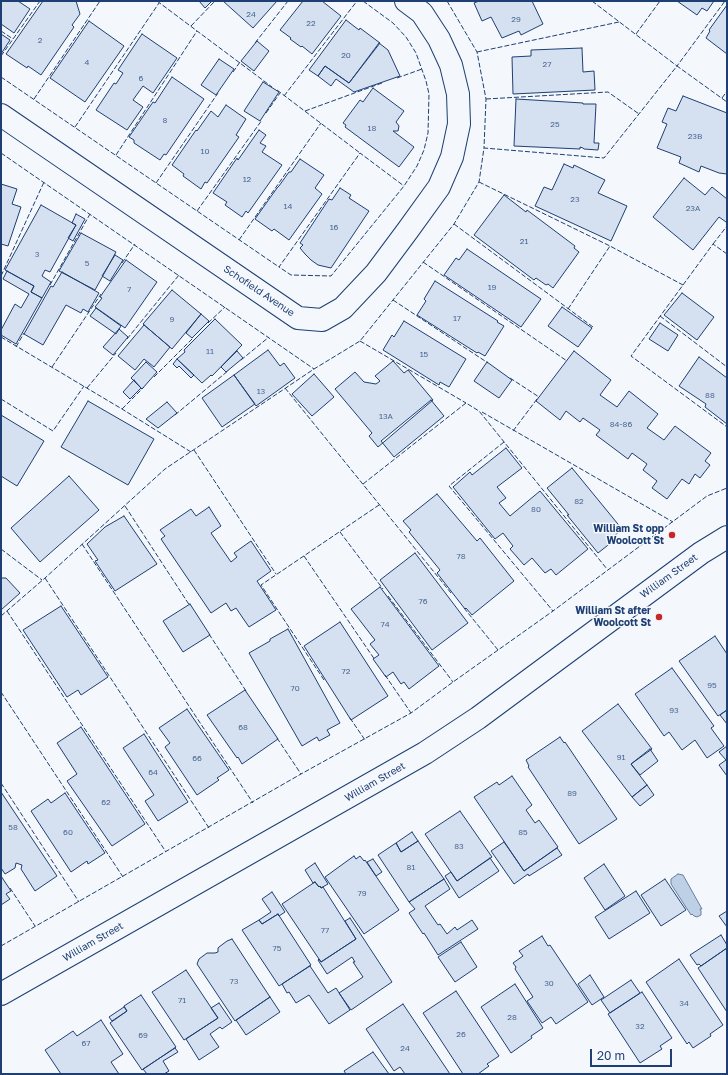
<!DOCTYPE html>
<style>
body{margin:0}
#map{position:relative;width:728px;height:1075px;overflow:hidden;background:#f4f7fb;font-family:"Golos Text",sans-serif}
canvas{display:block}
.frame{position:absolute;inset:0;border:2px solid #1d3f73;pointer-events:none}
.scale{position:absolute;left:590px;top:1049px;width:82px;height:18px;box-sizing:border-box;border:2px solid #1d3f73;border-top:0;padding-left:5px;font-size:12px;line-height:14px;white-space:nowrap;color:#1d3f73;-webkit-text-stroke:3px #f4f7fb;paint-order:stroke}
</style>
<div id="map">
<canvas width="728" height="1075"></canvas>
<div class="frame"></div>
<div class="scale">20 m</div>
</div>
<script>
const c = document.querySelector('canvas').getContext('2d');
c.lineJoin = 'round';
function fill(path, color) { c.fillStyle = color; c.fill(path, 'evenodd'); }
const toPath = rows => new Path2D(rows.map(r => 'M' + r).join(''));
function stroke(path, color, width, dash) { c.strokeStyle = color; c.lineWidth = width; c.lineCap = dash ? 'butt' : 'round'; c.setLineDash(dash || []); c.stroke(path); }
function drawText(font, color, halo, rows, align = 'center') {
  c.font = font + ' "Golos Text",sans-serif'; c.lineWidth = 3; c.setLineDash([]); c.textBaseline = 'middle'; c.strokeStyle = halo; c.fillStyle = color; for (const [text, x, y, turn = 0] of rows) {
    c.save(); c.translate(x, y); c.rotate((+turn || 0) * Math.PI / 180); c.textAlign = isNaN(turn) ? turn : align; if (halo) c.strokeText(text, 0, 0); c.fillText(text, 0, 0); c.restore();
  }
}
const water = toPath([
 [678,874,683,875,702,909,700,909,701,911,701,915,697,917,694,916,692,914,691,915,671,884,671,879,678,874]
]);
const building = toPath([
 [1,1,18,1,30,9,14,33,1,24,1,1],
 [43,1,76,1,80,14,72,25,74,27,41,75,28,66,27,68,6,54,43,1],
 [199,1,212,1,205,8,199,1],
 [223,1,277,1,253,28,223,1],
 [303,1,322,1,341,16,312,54,302,46,301,47,290,39,291,38,280,30,303,1],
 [479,1,533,1,532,1,543,24,521,35,519,31,502,38,491,17,482,21,474,3,479,1],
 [677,1,714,1,707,11,702,8,697,15,677,1],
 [727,5,727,54,706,38,710,31,709,30,727,5],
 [346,20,359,30,360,28,380,43,349,83,325,66,318,76,309,70,346,20],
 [89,21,124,46,85,102,50,78,89,21],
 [1,34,10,40,1,54,1,34],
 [142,34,177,58,153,93,143,86,133,100,143,107,127,130,96,110,114,83,116,84,123,73,118,70,142,34],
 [257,41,269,51,254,71,241,61,257,41],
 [379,43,388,50,400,76,354,92,336,79,331,86,318,76,325,66,349,83,379,43],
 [582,48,583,72,594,71,595,90,513,94,512,57,531,56,531,50,582,48],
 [219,59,234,69,216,95,201,85,219,59],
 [172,77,204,99,166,155,164,154,160,160,134,143,134,140,129,137,153,102,155,103,172,77],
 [263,82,279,92,260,121,244,111,263,82],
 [373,88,404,111,396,122,399,126,398,131,393,131,414,147,399,167,345,127,346,125,343,123,360,100,363,102,373,88],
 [683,96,727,113,727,174,719,173,701,166,699,172,679,163,681,157,657,148,667,124,662,122,668,108,676,111,683,96],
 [516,99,583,103,583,104,596,104,594,143,599,143,598,150,584,149,583,148,580,147,580,149,514,146,516,99],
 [226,105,246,119,236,135,239,137,207,183,205,182,201,189,183,176,184,174,172,165,196,130,197,131,211,111,218,117,226,105],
 [259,130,266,135,260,143,266,146,262,152,282,165,248,213,246,211,242,217,225,205,227,202,213,193,237,158,238,160,259,130],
 [300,159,324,175,315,188,322,194,289,240,274,229,272,231,255,219,277,188,279,186,289,172,291,172,300,159],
 [564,164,573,168,574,165,605,180,598,193,627,206,611,241,535,206,544,187,552,190,564,164],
 [684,178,705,195,712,187,727,199,727,221,726,222,719,217,693,250,653,217,684,178],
 [1,184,17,189,12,204,21,207,8,246,1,244,1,184],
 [340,188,351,195,349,198,369,211,331,268,318,265,311,260,305,254,300,248,303,245,300,243,329,199,332,200,340,188],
 [504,195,526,212,527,210,575,246,574,248,579,252,553,288,548,284,546,285,536,278,534,280,474,235,504,195],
 [41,205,76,225,50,272,45,270,42,276,51,282,42,298,31,292,34,286,5,270,41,205],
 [76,214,85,219,73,241,68,238,76,225,72,223,76,214],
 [81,233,116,252,95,290,59,271,81,233],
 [467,249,541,299,521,327,444,275,456,258,459,260,467,249],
 [115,255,123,260,110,281,102,276,115,255],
 [126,260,157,282,125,328,95,307,102,298,100,297,126,260],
 [7,271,34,286,31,292,42,298,16,344,1,335,1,330,15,304,21,308,29,294,3,279,7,271],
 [62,272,99,293,88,312,83,309,81,313,66,305,43,345,24,334,51,286,53,287,62,272],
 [435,281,498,321,497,322,504,326,485,356,478,352,477,353,417,315,426,301,424,299,435,281],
 [172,290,201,314,172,349,143,324,172,290],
 [682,293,714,317,697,340,664,315,682,293],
 [562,307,592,328,578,347,548,326,562,307],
 [96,308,121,326,116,334,90,316,96,308],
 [201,314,209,321,192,338,186,333,201,314],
 [215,319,242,345,212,376,211,375,202,383,177,359,185,352,184,350,215,319],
 [404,321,466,359,449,387,440,382,439,385,383,350,392,335,394,337,404,321],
 [660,323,678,335,668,351,649,339,660,323],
 [144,325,170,347,154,367,144,359,135,370,118,356,144,325],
 [119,329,128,337,113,355,103,347,119,329],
 [268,350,280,366,284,363,295,378,256,406,234,375,268,350],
 [237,351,243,358,226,372,221,367,237,351],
 [574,351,611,380,600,395,617,407,629,391,658,414,647,428,664,440,675,426,711,453,705,461,710,465,700,478,695,474,689,484,682,479,667,499,652,488,657,481,643,470,647,464,632,453,628,459,596,435,600,430,583,418,580,422,566,411,560,420,536,401,574,351],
 [699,357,727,378,727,424,705,407,706,404,679,386,699,357],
 [177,359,194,375,191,378,179,366,177,368,173,364,177,359],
 [393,361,404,373,408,370,433,400,378,447,369,436,372,433,335,389,355,372,364,382,376,384,380,381,375,376,393,361],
 [146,362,157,372,142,389,131,378,146,362],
 [487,362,512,380,499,398,474,381,487,362],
 [314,374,334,397,312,416,292,394,314,374],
 [234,375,255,404,222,427,202,398,234,375],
 [134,380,141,388,130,399,123,392,134,380],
 [431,400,444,416,394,457,381,441,431,400],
 [88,401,154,439,128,485,61,447,88,401],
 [167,402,177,413,158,428,146,419,167,402],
 [1,415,44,441,17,486,1,476,1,415],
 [506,448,522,468,497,487,506,498,499,503,510,516,540,491,588,549,556,575,551,569,545,573,532,558,524,565,510,549,513,546,503,533,495,539,453,487,470,472,472,475,506,448],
 [572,468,622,529,610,540,612,542,598,553,567,515,569,515,547,488,572,468],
 [69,476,99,510,40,562,11,528,69,476],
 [437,494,477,541,480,538,514,581,472,615,466,608,465,609,437,573,440,570,409,532,411,530,403,521,437,494],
 [209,507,221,526,211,533,231,562,237,557,234,553,251,541,271,571,257,581,276,610,249,627,236,608,231,611,226,603,211,613,161,539,165,536,160,530,191,509,196,516,209,507],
 [124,516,157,564,115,591,95,561,98,560,87,544,105,527,124,516],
 [415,553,468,623,432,650,380,580,415,553],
 [1,578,6,578,20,593,1,610,1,578],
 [380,587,439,666,409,689,404,682,401,684,393,672,386,677,373,659,379,655,370,644,375,640,351,609,380,587],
 [190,604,210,635,183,652,163,621,190,604],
 [61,606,108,677,81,695,78,690,67,697,23,630,61,606],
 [340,622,388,696,351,720,304,646,340,622],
 [288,629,340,723,327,730,330,735,319,741,317,737,302,746,249,653,270,641,270,639,288,629],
 [715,636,727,654,727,710,718,716,679,661,715,636],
 [672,668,714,726,711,728,724,746,707,758,695,740,682,750,669,732,664,736,635,694,672,668],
 [245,690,278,739,242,764,238,757,237,758,207,715,245,690],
 [618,704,652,749,631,764,647,785,632,797,582,731,618,704],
 [187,709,229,770,217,778,219,780,197,795,165,747,170,743,159,728,187,709],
 [727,710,727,724,720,715,727,710],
 [81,727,145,824,112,846,67,781,77,774,57,743,81,727],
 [144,734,188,802,158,821,145,801,154,795,123,748,144,734],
 [560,737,564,743,565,742,617,819,579,844,528,767,529,766,526,760,560,737],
 [727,746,727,776,719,765,726,760,719,752,727,746],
 [650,749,658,761,640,775,631,764,650,749],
 [512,776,532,805,526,810,535,823,539,820,558,847,524,871,474,797,497,782,499,785,512,776],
 [647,785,654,795,640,806,632,797,647,785],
 [1,792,57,876,35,891,21,869,22,865,16,863,15,868,5,874,1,868,1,792],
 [65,793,105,853,88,864,87,861,71,872,31,811,48,799,51,803,65,793],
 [460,811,492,857,457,881,425,834,460,811],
 [412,832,418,841,401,852,396,843,412,832],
 [418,841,444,879,409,902,378,855,396,843,401,852,418,841],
 [504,842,524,871,557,848,562,855,529,876,528,874,514,884,491,851,504,842],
 [354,856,356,859,360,856,364,861,365,860,399,910,364,934,325,877,354,856],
 [490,858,499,871,459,898,445,876,451,872,457,881,490,858],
 [373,859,382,872,376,876,367,862,373,859],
 [315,863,328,884,321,888,320,886,319,887,315,882,313,883,305,870,315,863],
 [604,864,625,896,605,910,584,878,604,864],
 [1,876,11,891,6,894,10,899,1,905,1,876],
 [444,879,450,889,425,906,438,925,440,924,447,934,455,927,457,930,472,920,478,929,438,955,424,933,423,934,409,913,415,909,409,902,444,879],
 [665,879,686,910,661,926,641,895,665,879],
 [315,882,319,887,320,886,321,888,323,887,356,939,321,962,282,904,315,882],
 [636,891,650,913,609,939,595,917,636,891],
 [272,892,285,912,279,916,278,914,262,924,259,920,271,912,262,899,272,892],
 [727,911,727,927,719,916,727,911],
 [278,914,311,965,279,986,242,930,259,920,262,924,278,914],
 [350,918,392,982,351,1010,339,993,363,977,353,962,355,962,352,957,327,974,318,960,319,959,321,962,356,939,345,921,350,918],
 [721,935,727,945,727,948,701,966,699,964,697,965,690,955,721,935],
 [542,936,548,946,550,945,588,1002,556,1024,551,1017,542,1023,527,1001,533,997,515,969,516,967,513,963,523,956,519,951,542,936],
 [232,939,270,997,235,1021,197,964,199,959,207,953,215,953,218,952,218,948,219,947,227,941,232,939],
 [461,942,477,967,455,982,438,957,461,942],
 [727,948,727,1012,698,968,727,948],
 [679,959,723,1025,710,1034,711,1036,693,1048,689,1042,687,1044,646,982,679,959],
 [310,966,328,993,336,988,350,1010,329,1024,309,995,296,1003,289,992,287,993,282,984,310,966],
 [186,970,218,1018,184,1040,152,992,186,970],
 [590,975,604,997,592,1005,578,984,590,975],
 [631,980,640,993,610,1013,601,1000,631,980],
 [515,984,543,1028,531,1036,532,1038,511,1053,481,1007,515,984],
 [456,991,499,1056,487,1064,489,1066,478,1074,463,1074,423,1013,456,991],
 [642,992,672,1038,660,1046,662,1049,640,1063,608,1014,642,992],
 [141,995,176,1047,142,1070,110,1023,127,1011,124,1006,141,995],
 [270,997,280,1012,246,1035,236,1020,270,997],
 [219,1003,232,1022,222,1029,220,1027,210,1034,219,1047,199,1060,186,1039,218,1018,211,1008,219,1003],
 [403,1004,450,1074,405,1074,400,1067,394,1071,366,1029,403,1004],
 [124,1007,127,1011,112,1021,109,1017,124,1007],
 [101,1020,123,1054,111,1062,119,1074,61,1074,45,1050,73,1031,77,1036,101,1020],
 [175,1048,178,1052,163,1061,169,1071,164,1074,147,1074,143,1069,175,1048],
 [373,1052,389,1074,346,1074,344,1071,373,1052]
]);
const minor = toPath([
 [1,115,298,318,322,320,343,308,376,273,408,230,439,187,452,157,459,124,458,94,451,65,439,39,422,13,406,1]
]);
const major = toPath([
 [1,994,425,753,478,718,701,553,727,537]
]);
const fence = toPath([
 [157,1,272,87],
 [363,1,393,23,406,37,416,53,426,81,429,94,428,133,424,150,417,166,404,186,331,276,291,275,279,267,360,153,404,186],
 [447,1,477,52,486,99,484,148],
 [592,1,677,66,725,1],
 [191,26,215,1],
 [1,31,13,39],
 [636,34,660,1],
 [255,43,288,1],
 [477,52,619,22],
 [1,56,40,1],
 [233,72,240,62],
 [1,77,279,267],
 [397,78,422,69],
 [277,90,360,153],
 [284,96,357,1],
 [722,98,727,91],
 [34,99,100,1],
 [486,99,608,92,639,114],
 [305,111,382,83],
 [266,113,280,93],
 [75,127,159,3],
 [1,153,314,369],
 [116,155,197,31],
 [479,182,610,246,683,285],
 [156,183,218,93],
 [197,211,262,120],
 [454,224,593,327,591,329],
 [239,240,321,123],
 [713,244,727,226],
 [727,254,713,244,631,356,727,427],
 [423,262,567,361],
 [122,263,135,244],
 [1,276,44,182],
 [50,285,90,214],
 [393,300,488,363],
 [568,309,610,246],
 [660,316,727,367],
 [208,323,225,307],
 [1,337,122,409,191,452],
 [127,339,179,275],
 [360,341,466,403],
 [16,347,24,333],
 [241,360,269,337],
 [52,367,101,294],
 [154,377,193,338],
 [510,378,539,397],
 [87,388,116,353],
 [285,388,451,593],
 [1,399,53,431,84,386],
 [122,409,144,387],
 [482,412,673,522],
 [175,415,229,370],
 [513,431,537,399],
 [504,442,449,486,553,611],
 [194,450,276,574],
 [363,484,466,403,479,411,607,569],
 [125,506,190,606],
 [340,532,383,589],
 [82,544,253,803],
 [1,549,42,580],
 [304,556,375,660],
 [45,578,209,828],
 [388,596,453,682],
 [464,608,498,650],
 [7,611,166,852],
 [1,616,45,578,165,469,314,369,360,341,454,224,479,182,484,148,604,158,677,66,727,102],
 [209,634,246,691],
 [385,675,411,713],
 [324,680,261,585,379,505],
 [1,692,123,877],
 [350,718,365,740],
 [277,738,301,774],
 [1,783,79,902],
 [10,888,35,926],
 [1,946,301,774,411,713,453,682,553,611,707,496,727,488]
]);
const markers = [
 [672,535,4,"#c62828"],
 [659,617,4,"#c62828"]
];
const numberNames = [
 ["24",251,14],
 ["29",516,19],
 ["22",311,23],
 ["2",40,40],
 ["20",346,55],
 ["4",87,62],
 ["27",547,64],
 ["6",141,78],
 ["8",165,120],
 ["25",555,124],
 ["18",372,128],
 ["23B",695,136],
 ["10",205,151],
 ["12",247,179],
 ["23",575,199],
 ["14",288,206],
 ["23A",693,208],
 ["16",334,227],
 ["21",524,241],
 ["3",37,254],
 ["5",87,263],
 ["19",492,287],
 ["7",129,289],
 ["17",457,318],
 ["9",172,319],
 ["11",210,351],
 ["15",424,354],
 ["13",261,391],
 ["88",710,395],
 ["13A",386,416],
 ["84-86",621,424],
 ["82",579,501],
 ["80",536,509],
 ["78",461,556],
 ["76",423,601],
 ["74",385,624],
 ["72",346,671],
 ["95",712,685],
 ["70",295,688],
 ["93",674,710],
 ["68",243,727],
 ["91",621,757],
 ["66",197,758],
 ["64",153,772],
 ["89",572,793],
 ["62",106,802],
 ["58",13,827],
 ["60",68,832],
 ["85",523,832],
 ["83",459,846],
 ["81",411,867],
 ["79",362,893],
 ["77",325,930],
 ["75",277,948],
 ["73",234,981],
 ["30",549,983],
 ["71",182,1000],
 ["34",684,1003],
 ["28",512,1017],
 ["32",640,1026],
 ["26",461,1034],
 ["69",143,1035],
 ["67",86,1043],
 ["24",405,1048]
];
const streetNames = [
 ["Schofield Avenue",259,291,34],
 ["William Street",669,576,-36],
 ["William Street",375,782,-30],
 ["William Street",93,942,-30]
];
const poiNames = [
 ["William St opp",664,529],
 ["Woolcott St",664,541],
 ["William St after",651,611],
 ["Woolcott St",651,623]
];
fill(water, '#bed0e5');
stroke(water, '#687fa3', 1);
fill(building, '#d5e0f0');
stroke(building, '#1d3f73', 1);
stroke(minor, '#1d3f73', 24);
stroke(major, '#1d3f73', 24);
stroke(minor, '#f4f7fb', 22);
stroke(major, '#f4f7fb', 22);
stroke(fence, '#1d3f73', 1, [5, 2]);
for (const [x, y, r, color] of markers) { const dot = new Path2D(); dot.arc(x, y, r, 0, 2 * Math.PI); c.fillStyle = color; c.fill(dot); stroke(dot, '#f4f7fb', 1.5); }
drawText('8px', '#4b6792', null, numberNames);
drawText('10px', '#1d3f73', '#f4f7fb', streetNames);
drawText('bold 10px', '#1d3f73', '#f4f7fb', poiNames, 'right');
</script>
